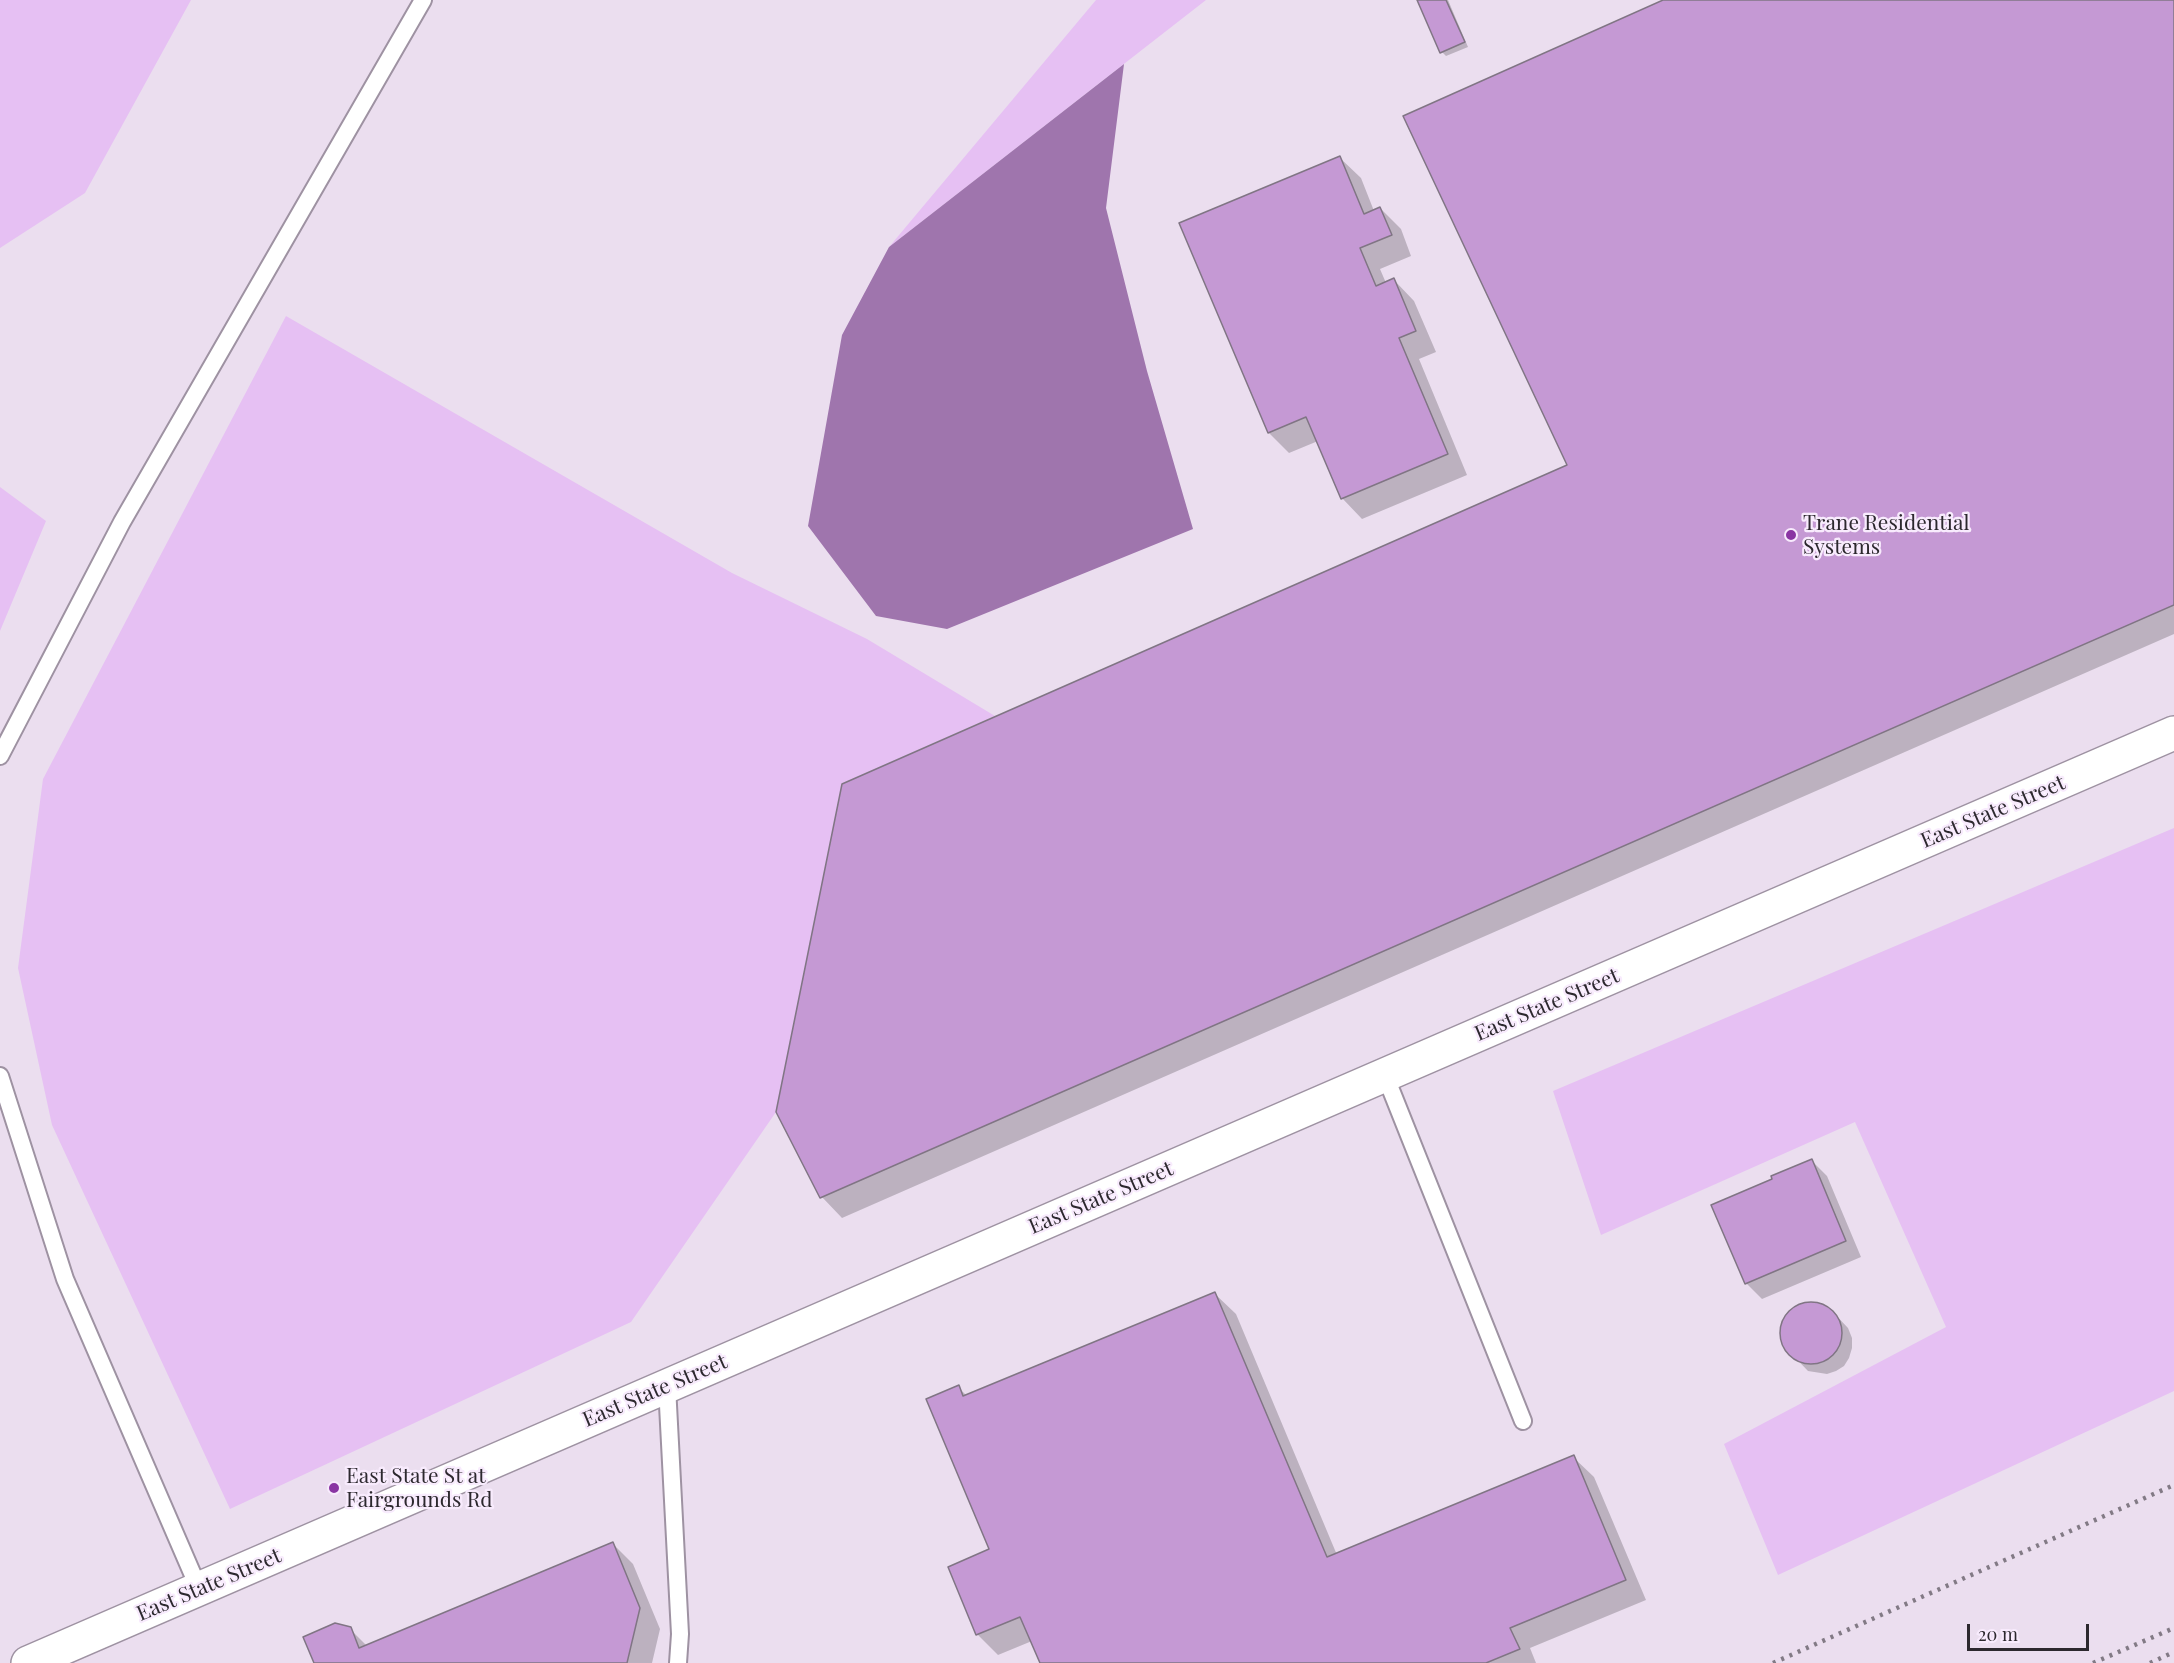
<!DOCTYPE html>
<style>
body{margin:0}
#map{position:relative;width:2174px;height:1663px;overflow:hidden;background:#ebdeef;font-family:"Playfair Display",serif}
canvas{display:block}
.scale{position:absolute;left:1967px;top:1624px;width:122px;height:27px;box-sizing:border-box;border:3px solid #2c282e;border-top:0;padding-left:8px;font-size:18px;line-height:21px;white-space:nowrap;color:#2c282e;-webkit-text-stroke:4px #f8ebfd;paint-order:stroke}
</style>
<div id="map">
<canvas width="2174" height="1663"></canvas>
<div class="scale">20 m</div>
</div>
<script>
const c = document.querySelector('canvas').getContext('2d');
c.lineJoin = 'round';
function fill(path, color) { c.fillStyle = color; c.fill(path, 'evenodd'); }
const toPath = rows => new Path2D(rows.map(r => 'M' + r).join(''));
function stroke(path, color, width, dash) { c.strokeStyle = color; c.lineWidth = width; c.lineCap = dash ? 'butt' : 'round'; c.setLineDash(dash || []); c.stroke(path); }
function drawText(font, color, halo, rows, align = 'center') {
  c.font = font + ' "Playfair Display",serif'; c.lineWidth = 4.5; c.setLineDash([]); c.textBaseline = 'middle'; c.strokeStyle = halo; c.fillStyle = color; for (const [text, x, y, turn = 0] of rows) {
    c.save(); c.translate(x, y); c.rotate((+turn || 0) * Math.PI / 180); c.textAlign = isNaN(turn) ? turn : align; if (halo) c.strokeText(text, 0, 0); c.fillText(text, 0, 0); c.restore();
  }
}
const green = toPath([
 [0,0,191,0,85,193,0,248],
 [1096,0,1206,0,889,247],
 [286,316,732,573,867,639,995,716,842,784,776,1112,631,1322,230,1509,52,1125,18,968,43,779],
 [0,487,46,521,0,631],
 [2174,828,2174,1391,1778,1575,1724,1444,1946,1327,1855,1122,1601,1235,1553,1091]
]);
const water = toPath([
 [1124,64,1106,208,1147,371,1193,529,947,629,876,616,808,526,842,335,889,247]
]);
const shadow = toPath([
 [1422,0,1448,0,1468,47,1446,56,1442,52],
 [1667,0,2174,0,2174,634,842,1218,822,1197,1569,465],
 [1340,158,1361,178,1374,211,1380,208,1401,229,1411,256,1380,269,1386,283,1394,280,1414,301,1436,352,1419,359,1467,475,1362,519,1342,498,1318,441,1289,453,1269,433],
 [1812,1161,1827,1176,1861,1257,1762,1299,1746,1283],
 [1215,1294,1236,1314,1337,1555,1573,1457,1594,1477,1646,1600,1530,1648,1536,1663,1041,1663,1032,1641,998,1655,977,1634,991,1550,958,1387,967,1396],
 [1810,1303,1820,1304,1830,1309,1848,1328,1852,1338,1852,1348,1849,1358,1844,1366,1836,1371,1827,1374,1808,1371,1784,1346,1781,1336,1785,1319,1791,1310,1800,1304],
 [612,1543,633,1564,660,1629,652,1663,316,1663,350,1629,367,1646]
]);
const building = toPath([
 [1417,0,1446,0,1465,42,1440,53,1417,0],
 [1663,0,2174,0,2174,605,820,1198,776,1112,842,784,1567,465,1403,116,1663,0],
 [1340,156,1364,214,1380,207,1392,235,1360,248,1376,286,1394,278,1416,331,1399,338,1448,454,1341,499,1306,417,1268,433,1179,223,1340,156],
 [1812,1159,1846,1241,1745,1284,1711,1205,1772,1179,1771,1176,1812,1159],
 [1215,1292,1327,1557,1574,1455,1626,1580,1510,1628,1520,1649,1486,1663,1040,1663,1020,1617,976,1635,948,1567,989,1549,926,1399,959,1385,963,1396,1215,1292],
 '1780 1333a31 31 0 1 1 62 0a31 31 0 1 1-62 0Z',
 [613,1542,640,1608,627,1663,314,1663,303,1637,335,1623,351,1627,359,1648,613,1542]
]);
const lane = toPath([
 [0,756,122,522,423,0],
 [1385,1075,1523,1421],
 [0,1076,65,1279,199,1589],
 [667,1386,680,1634,678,1663]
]);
const secondary = toPath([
 [28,1663,2174,733]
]);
const rail = toPath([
 [1773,1663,2174,1485],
 [2093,1663,2174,1628],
 [2150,1663,2174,1652]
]);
const markers = [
 [1791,535,6,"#8a35a3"],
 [334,1488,6,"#8a35a3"]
];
const poiNames = [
 ["Trane Residential",1803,523],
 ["Systems",1803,547],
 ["East State St at",346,1476],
 ["Fairgrounds Rd",346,1500]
];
const streetNames = [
 ["East State Street",1993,812,-23],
 ["East State Street",1547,1005,-23],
 ["East State Street",1101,1198,-23],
 ["East State Street",655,1391,-23],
 ["East State Street",209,1585,-23]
];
fill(green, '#e6c0f3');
fill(water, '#9f75ad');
fill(shadow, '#0003');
fill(building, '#c599d4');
stroke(building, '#807584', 1.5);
stroke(lane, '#9e92a2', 20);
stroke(secondary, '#9e92a2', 36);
stroke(lane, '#fff', 16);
stroke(secondary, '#fff', 33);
stroke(rail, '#827a85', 4.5, [3, 6]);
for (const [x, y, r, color] of markers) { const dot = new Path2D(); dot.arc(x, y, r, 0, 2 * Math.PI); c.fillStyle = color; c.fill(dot); stroke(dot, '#f8ebfd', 2); }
drawText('21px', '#2c282e', '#f8ebfd', poiNames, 'left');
drawText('21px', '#2c282e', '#f8ebfd', streetNames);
</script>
